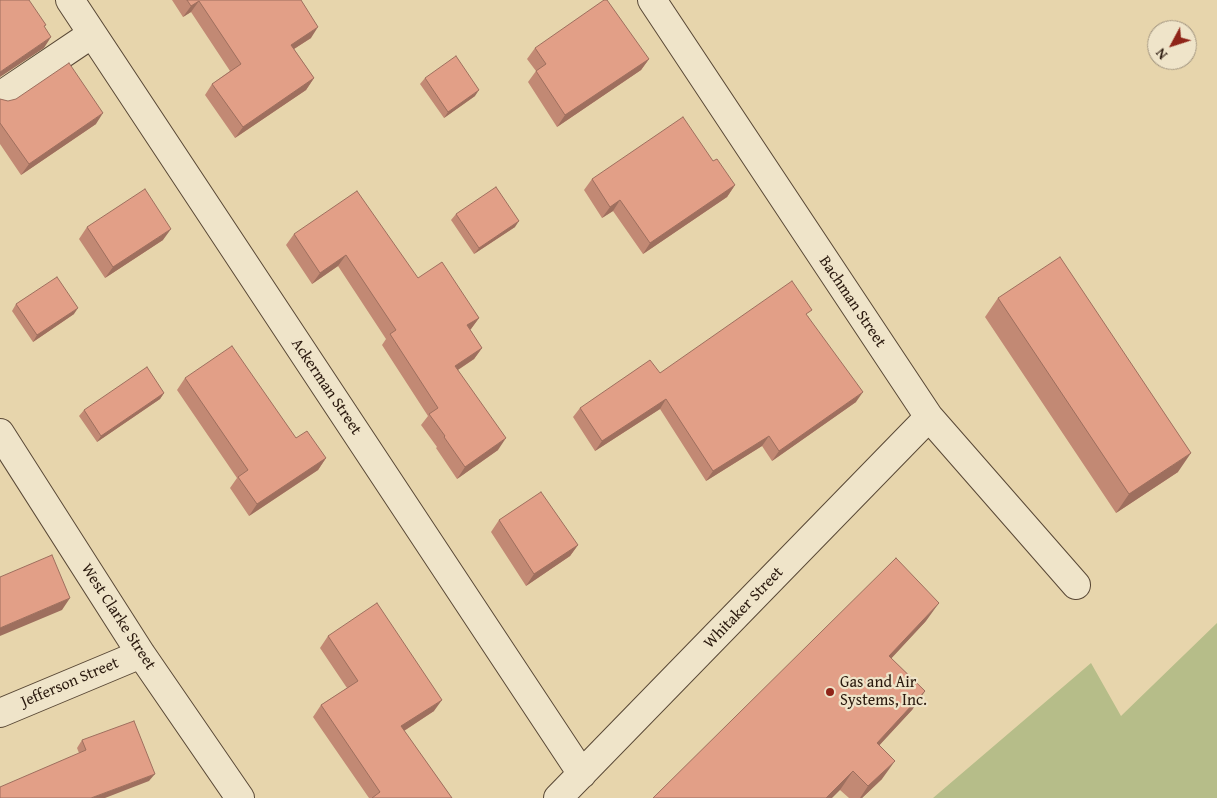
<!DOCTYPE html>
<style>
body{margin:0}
#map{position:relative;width:1217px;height:798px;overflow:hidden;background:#e7d5ac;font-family:"Gentium Book Plus",serif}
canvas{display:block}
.north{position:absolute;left:1147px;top:20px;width:50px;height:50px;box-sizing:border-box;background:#efe4c9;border:1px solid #a0937e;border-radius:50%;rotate:230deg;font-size:14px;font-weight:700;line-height:20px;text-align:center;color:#2a190e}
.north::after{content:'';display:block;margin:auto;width:18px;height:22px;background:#8f2418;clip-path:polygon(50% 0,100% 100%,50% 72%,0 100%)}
</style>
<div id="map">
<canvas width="1217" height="798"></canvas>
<div class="north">N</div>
</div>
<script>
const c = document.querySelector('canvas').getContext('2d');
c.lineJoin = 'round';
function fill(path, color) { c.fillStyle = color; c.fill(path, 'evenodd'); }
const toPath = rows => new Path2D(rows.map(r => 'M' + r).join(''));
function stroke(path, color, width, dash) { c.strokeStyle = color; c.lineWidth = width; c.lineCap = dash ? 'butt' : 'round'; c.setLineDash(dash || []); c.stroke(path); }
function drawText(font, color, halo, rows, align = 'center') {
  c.font = font + ' "Gentium Book Plus",serif'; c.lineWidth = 4.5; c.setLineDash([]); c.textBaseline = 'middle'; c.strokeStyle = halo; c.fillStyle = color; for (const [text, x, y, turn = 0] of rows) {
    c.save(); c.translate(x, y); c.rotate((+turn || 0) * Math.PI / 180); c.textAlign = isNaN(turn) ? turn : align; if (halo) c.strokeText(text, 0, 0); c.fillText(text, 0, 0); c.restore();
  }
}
const green = toPath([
 [1217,623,1217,798,933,798,1091,663,1121,716]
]);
const minor = toPath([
 [70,0,582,774],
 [652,0,929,417,1076,585],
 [0,96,92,34],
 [0,433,141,654,240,798],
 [0,713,141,654],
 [558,798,929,417]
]);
const wall = toPath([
 [172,0,301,0,311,38,294,49,314,78,306,90,235,138,205,95,212,84,230,71,191,12,183,17],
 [535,48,649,59,641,70,557,127,528,82,536,71,527,59],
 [425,78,475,96,444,118,420,84],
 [0,99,96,124,21,175,0,144],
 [713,161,735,185,727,197,643,254,613,211,602,218,584,190,592,179],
 [456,214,515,227,474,254,451,220],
 [87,227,163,240,105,278,79,239],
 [294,234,418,278,479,318,470,330,482,348,474,359,458,370,498,450,457,479,436,448,437,447,421,425,428,416,382,345,386,339,338,266,312,284,286,245],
 [998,298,1178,472,1116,513,985,317],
 [16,304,74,314,33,342,12,311],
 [808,316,856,402,772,461,762,446,706,481,660,409,595,451,573,417,580,408,660,373],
 [185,378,296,438,326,458,318,470,249,516,230,488,237,478,177,390],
 [164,393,160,399,97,442,79,416,84,410],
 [499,520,578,545,570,556,526,586,491,532],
 [926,621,891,658,925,691,912,710,879,745,882,779,862,798,849,798,840,790,653,798],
 [328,636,434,711,404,731,452,798,369,798,313,717,321,705,347,688,320,648],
 [82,740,149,781,79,753,77,748]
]);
const shadedWall = toPath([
 [199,1,191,12,183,17,191,6],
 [318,27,311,38,283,56,291,45],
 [51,37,44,48,0,77,0,72],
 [649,59,641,70,557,127,565,115],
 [314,78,306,90,235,138,243,127],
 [479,90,475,96,444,118,448,112],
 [103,113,96,124,21,175,29,164],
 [735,185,727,197,643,254,650,243],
 [620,200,613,211,602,218,610,207],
 [519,221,515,227,474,254,479,248],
 [171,229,163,240,105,278,113,267],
 [346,255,338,266,312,284,320,273],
 [78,308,74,314,33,342,37,335],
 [479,318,471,329,459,336,467,325],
 [482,348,474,359,447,377,455,366],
 [863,392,856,402,772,461,779,451],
 [164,393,160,399,97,442,101,436],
 [666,399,660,409,595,451,602,441],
 [769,436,762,446,706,481,713,471],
 [506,438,498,450,457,479,465,467],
 [1191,453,1178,472,1116,513,1129,494],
 [326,458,318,470,249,516,257,504],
 [578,545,570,556,526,586,534,574],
 [70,598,62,610,0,636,0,628],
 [939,603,926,621,876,675,889,656],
 [925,691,912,710,864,762,877,743],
 [442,700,434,711,393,738,401,726],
 [895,761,882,779,862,798,860,798,868,786],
 [853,771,840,790,832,798,826,798],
 [155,774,149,781,105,798,91,798]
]);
const building = toPath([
 [0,0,29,0,46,25,44,26,51,37,0,72,0,0],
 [187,0,301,0,318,27,291,45,314,78,243,127,212,84,241,64,199,1,191,6,187,0],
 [604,0,607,0,649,59,565,115,536,71,546,64,535,48,604,0],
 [456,56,479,90,448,112,425,78,456,56],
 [69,63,103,113,29,164,0,123,0,99,8,101,16,99,69,63],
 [683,117,713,161,717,159,735,185,650,243,620,200,610,207,592,179,683,117],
 [496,187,519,221,479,248,456,214,496,187],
 [145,189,171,229,113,267,87,227,145,189],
 [357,191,418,278,442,262,479,318,467,325,482,348,455,366,506,438,465,467,444,437,445,436,429,414,438,408,390,334,396,330,346,255,320,273,294,234,357,191],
 [1060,257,1191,453,1129,494,998,298,1060,257],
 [57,277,78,308,37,335,16,304,57,277],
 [792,281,812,310,806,314,863,392,779,451,769,436,713,471,666,399,602,441,580,408,650,360,660,373,792,281],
 [232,346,296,438,307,431,326,458,257,504,238,477,248,470,185,378,232,346],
 [147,367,164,393,101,436,84,410,147,367],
 [541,492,578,545,534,574,499,520,541,492],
 [52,555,70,598,0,628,0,577,52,555],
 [896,558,939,603,889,656,925,691,877,743,895,761,868,786,853,771,826,798,653,798,896,558],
 [377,603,442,700,401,726,452,798,372,798,380,792,321,705,358,681,328,636,377,603],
 [134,721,155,774,91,798,0,798,0,787,86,750,82,740,134,721]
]);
const markers = [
 [830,692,5,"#8f2418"]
];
const streetNames = [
 ["Bachman Street",852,302,56],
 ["Ackerman Street",326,387,56],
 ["Whitaker Street",744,608,-46],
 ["West Clarke Street",118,617,57],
 ["Jefferson Street",70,683,-23]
];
const poiNames = [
 ["Gas and Air",840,683],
 ["Systems, Inc.",840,701]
];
fill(green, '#b6bd89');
stroke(minor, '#594836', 30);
stroke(minor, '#efe4c9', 28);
fill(wall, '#c28974');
fill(shadedWall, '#9e6f5e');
fill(building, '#e29f87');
stroke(building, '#9e6f5e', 1);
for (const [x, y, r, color] of markers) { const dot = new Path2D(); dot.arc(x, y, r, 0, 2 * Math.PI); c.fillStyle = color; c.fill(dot); stroke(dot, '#efe4c9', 2); }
drawText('16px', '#2a190e', '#efe4c9', streetNames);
drawText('16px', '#2a190e', '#efe4c9', poiNames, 'left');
</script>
